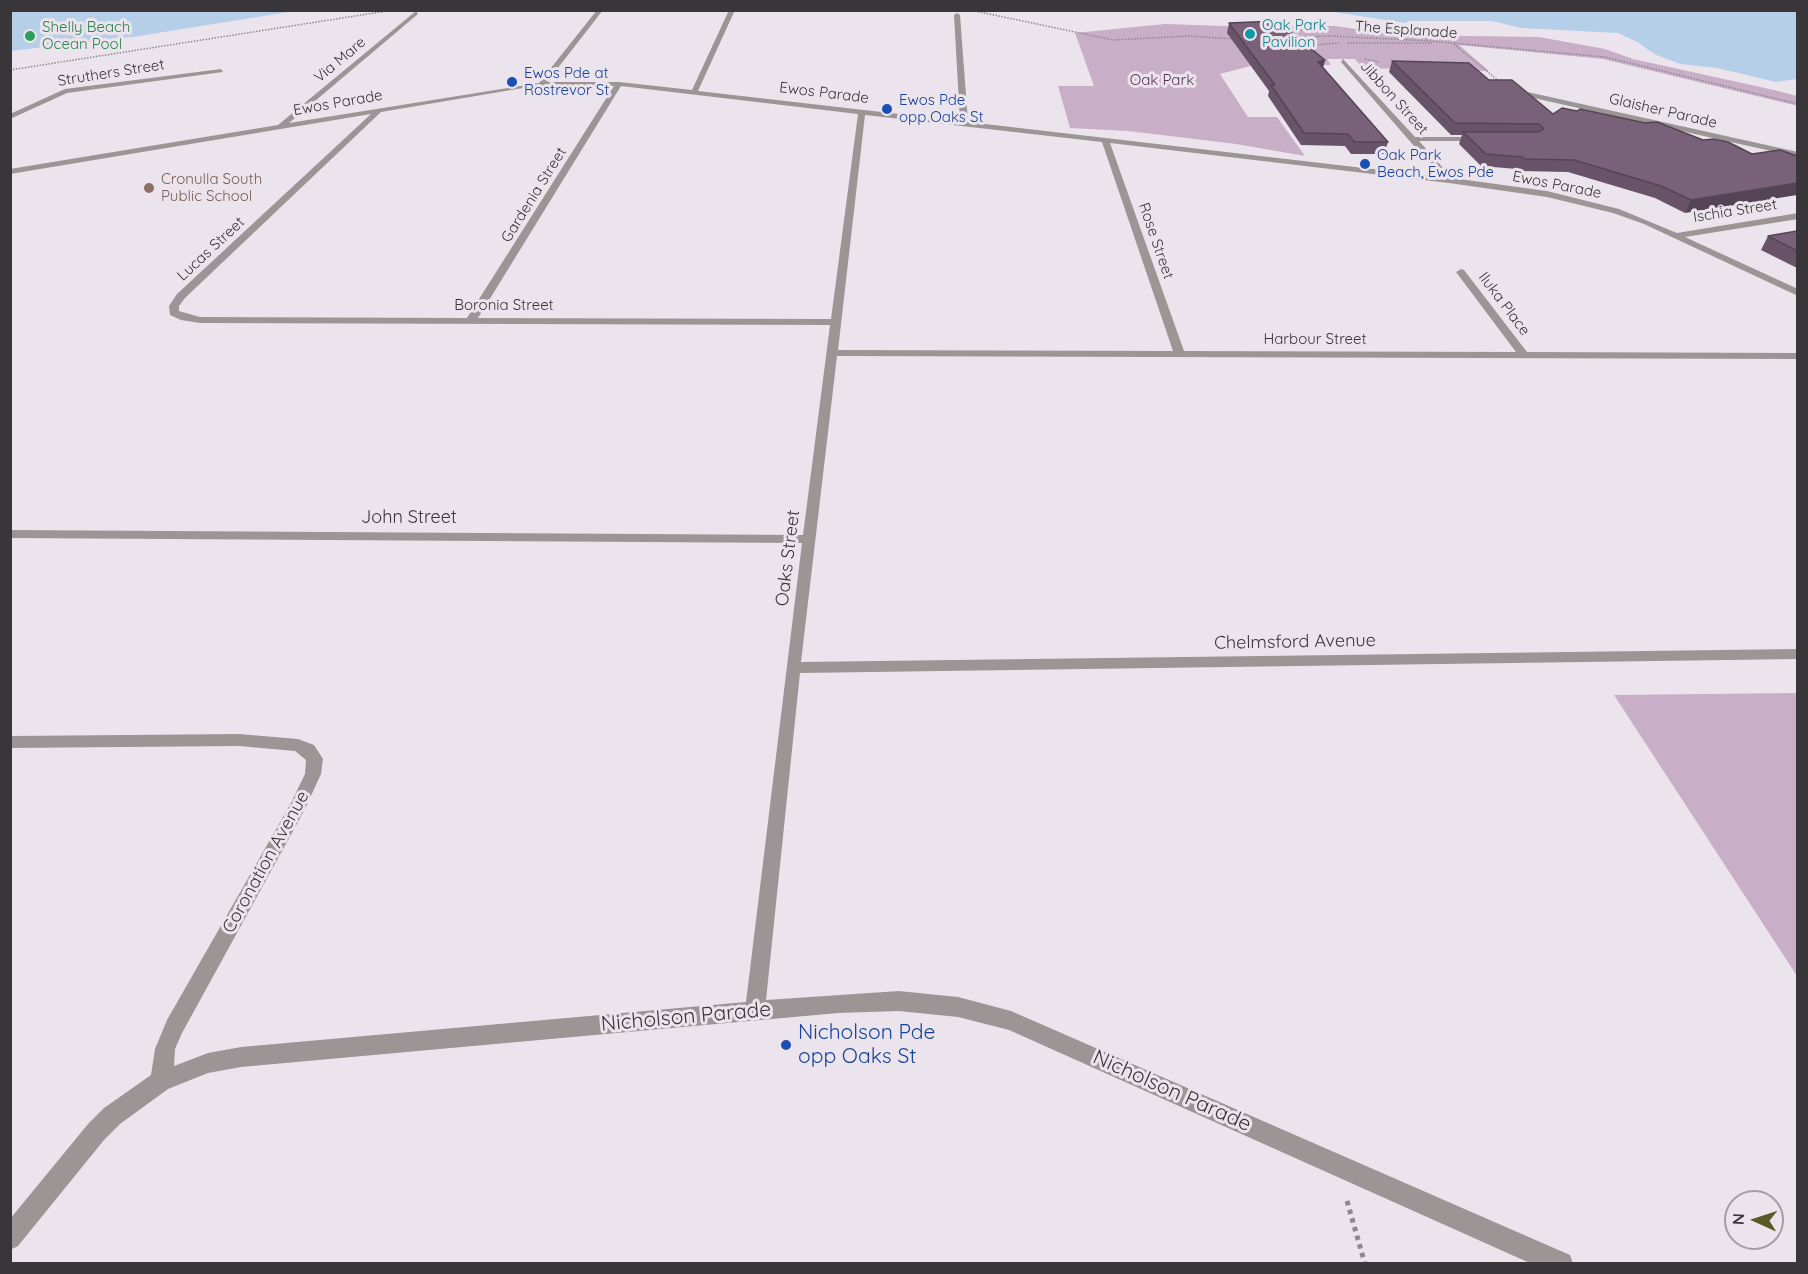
<!DOCTYPE html>
<style>
body{margin:0}
#map{position:relative;width:1808px;height:1274px;overflow:hidden;background:#ece4ec;font-family:Quicksand,sans-serif}
canvas{display:block}
.frame{position:absolute;inset:0;border:12px solid #393639;pointer-events:none}
.north{position:absolute;left:1724px;top:1190px;width:60px;height:60px;box-sizing:border-box;background:#ece4ec;border:2px solid #a49ea4;border-radius:50%;rotate:273deg;font-size:16px;font-weight:700;line-height:24px;text-align:center;color:#393639}
.north::after{content:'';display:block;margin:auto;width:21px;height:27px;background:#5a5a27;clip-path:polygon(50% 0,100% 100%,50% 72%,0 100%)}
</style>
<div id="map">
<canvas width="1808" height="1274"></canvas>
<div class="frame"></div>
<div class="north">N</div>
</div>
<script>
const c = document.querySelector('canvas').getContext('2d');
c.lineJoin = 'round';
function fill(path, color) { c.fillStyle = color; c.fill(path, 'evenodd'); }
const toPath = rows => new Path2D(rows.map(r => 'M' + r).join(''));
function stroke(path, color, width, dash) { c.strokeStyle = color; c.lineWidth = width; c.lineCap = dash ? 'butt' : 'round'; c.setLineDash(dash || []); c.stroke(path); }
function drawText(font, color, halo, rows, align = 'center') {
  c.font = font + ' Quicksand,sans-serif'; c.lineWidth = 6; c.setLineDash([]); c.textBaseline = 'middle'; c.strokeStyle = halo; c.fillStyle = color; for (const [text, x, y, turn = 0] of rows) {
    c.save(); c.translate(x, y); c.rotate((+turn || 0) * Math.PI / 180); c.textAlign = isNaN(turn) ? turn : align; if (halo) c.strokeText(text, 0, 0); c.fillText(text, 0, 0); c.restore();
  }
}
const green = toPath([
 [1165,24,1256,27,1335,26,1399,35,1539,37,1605,49,1633,59,1774,90,1797,96,1798,106,1603,59,1459,45,1489,71,1363,68,1355,59,1327,59,1331,65,1258,64,1220,74,1248,117,1277,117,1305,156,1236,144,1128,131,1070,128,1058,86,1094,86,1075,33],
 [1797,693,1798,693,1797,976,1614,695]
]);
const water = toPath([
 [1321,10,1797,11,1797,79,1776,82,1717,68,1680,64,1654,54,1639,43,1618,33,1521,28,1492,21,1409,21,1405,23],
 [10,11,11,10,295,11,139,36,11,51]
]);
const pathFar1 = toPath([
 [975,11,1113,40,1189,36,1234,39],
 [1311,23,1324,30],
 [1283,29,1325,31],
 [1411,34,1428,39],
 [1292,37,1331,36,1430,41,1605,57,1798,104],
 [1347,43,1432,43],
 [1454,44,1501,83],
 [1302,46,1339,43],
 [1365,59,1379,62],
 [10,70,387,11]
]);
const path = toPath([
 [1347,1201,1365,1264]
]);
const minor = toPath([
 [597,10,603,10,547,82,619,82,692,90,729,10,735,10,698,91,960,121,954,15,957,13,960,15,968,122,1441,177,1341,62,1343,59,1415,137,1482,137,1482,141,1419,141,1452,178,1547,191,1619,209,1677,233,1798,213,1798,219,1685,237,1798,289,1798,296,1644,224,1613,213,1547,197,1449,183,1110,143,1184,351,1516,352,1456,272,1461,269,1464,270,1527,352,1798,353,1798,359,837,356,801,662,1798,649,1798,659,800,673,766,1000,899,991,958,997,1011,1011,1570,1255,1573,1264,1532,1264,1009,1030,958,1017,899,1011,838,1013,241,1067,208,1073,168,1089,120,1124,104,1140,18,1246,10,1250,10,1219,88,1124,104,1108,151,1075,155,1049,167,1020,291,803,305,774,306,760,295,751,239,746,10,748,10,736,239,734,298,739,314,745,323,759,321,774,304,811,182,1033,175,1049,174,1066,208,1053,241,1047,746,1002,802,543,10,538,10,530,803,535,830,325,200,323,181,320,170,315,169,306,177,294,371,114,10,174,10,169,278,125,416,11,418,14,289,123,539,83,597,10],
 [561,85,614,86,467,318,200,317,179,311,179,306,185,298,381,112,523,88,561,85],
 [621,86,858,114,831,319,478,318,621,86],
 [865,115,1102,142,1173,351,838,350,865,115],
 [221,69,223,72,67,93,10,119,10,114,65,89,221,69],
 [1523,91,1798,152,1798,157,1520,95,1523,91]
]);
const wall = toPath([
 [1229,23,1325,60,1323,67,1388,142,1384,154,1351,154,1345,146,1301,145,1268,96,1269,91,1227,33],
 [1392,61,1489,80,1553,114,1703,140,1728,142,1685,213,1655,198,1568,172,1520,171,1517,169,1481,166,1459,144,1462,135,1451,135,1389,72],
 [1797,231,1797,268,1761,250,1768,236]
]);
const shadedWall = toPath([
 [1325,60,1322,71,1318,62],
 [1797,183,1797,195,1685,213,1691,200]
]);
const building = toPath([
 [1277,21,1325,60,1318,62,1388,142,1354,142,1348,134,1304,133,1271,85,1275,85,1229,23,1277,21],
 [1392,61,1469,63,1489,80,1512,80,1553,114,1562,108,1577,111,1580,109,1645,123,1657,122,1703,140,1714,139,1728,142,1752,154,1780,150,1797,156,1797,183,1691,200,1661,186,1574,160,1525,159,1522,157,1486,154,1463,132,1538,132,1544,129,1539,124,1455,123,1392,61],
 [1797,231,1797,251,1768,236,1797,231]
]);
const markers = [
 [1250,34,6,"#0f9aa8"],
 [30,36,6,"#2e9e5b"],
 [512,82,6,"#1a4fb4"],
 [887,109,6,"#1a4fb4"],
 [1365,164,6,"#1a4fb4"],
 [149,188,6,"#8d6e63"],
 [786,1045,6,"#1a4fb4"]
];
const farCulturenames = [
 ["Oak Park",1262,25],
 ["Pavilion",1262,42]
];
const farLeisurenames = [
 ["Shelly Beach",42,27],
 ["Ocean Pool",42,44]
];
const farStreetnames = [
 ["The Esplanade",1406,30,4],
 ["Via Mare",340,60,-40],
 ["Struthers Street",111,73,-9],
 ["Ewos Parade",824,93,7],
 ["Jibbon Street",1394,98,48],
 ["Ewos Parade",338,103,-10],
 ["Glaisher Parade",1663,111,13],
 ["Ewos Parade",1557,185,11],
 ["Gardenia Street",534,195,-58],
 ["Ischia Street",1735,211,-9],
 ["Rose Street",1156,241,71],
 ["Lucas Street",211,249,-43],
 ["Iluka Place",1504,304,53],
 ["Boronia Street",504,305],
 ["Harbour Street",1315,339]
];
const farTransitnames = [
 ["Ewos Pde at",524,73],
 ["Rostrevor St",524,90],
 ["Ewos Pde",899,100],
 ["opp Oaks St",899,117],
 ["Oak Park",1377,155],
 ["Beach, Ewos Pde",1377,172]
];
const farParknames = [
 ["Oak Park",1162,80]
];
const farEducationnames = [
 ["Cronulla South",161,179],
 ["Public School",161,196]
];
const streetNames = [
 ["John Street",409,518],
 ["Oaks Street",788,558,-83],
 ["Chelmsford Avenue",1295,642,-1],
 ["Coronation Avenue",266,862,-61]
];
const nearStreetnames = [
 ["Nicholson Parade",686,1017,-5],
 ["Nicholson Parade",1172,1091,24]
];
const nearTransitnames = [
 ["Nicholson Pde",798,1033],
 ["opp Oaks St",798,1057]
];
fill(green, '#c8aec7');
fill(water, '#b5cfe9');
stroke(pathFar1, '#8e888e', 1.5, [1.5, 1.5]);
stroke(path, '#8e888e', 5, [4.5, 4.5]);
fill(minor, '#9b9695');
fill(wall, '#685368');
fill(shadedWall, '#545');
fill(building, '#796179');
stroke(building, '#545', 1.5);
for (const [x, y, r, color] of markers) { const dot = new Path2D(); dot.arc(x, y, r, 0, 2 * Math.PI); c.fillStyle = color; c.fill(dot); stroke(dot, '#ece4ec', 2); }
drawText('15px', '#0d838f', '#ece4ec', farCulturenames, 'left');
drawText('15px', '#27864d', '#ece4ec', farLeisurenames, 'left');
drawText('15px', '#393639', '#ece4ec', farStreetnames);
drawText('15px', '#164399', '#ece4ec', farTransitnames, 'left');
drawText('15px', '#553055', '#ece4ec', farParknames);
drawText('15px', '#785e54', '#ece4ec', farEducationnames, 'left');
drawText('18px', '#393639', '#ece4ec', streetNames);
drawText('21px', '#393639', '#ece4ec', nearStreetnames);
drawText('21px', '#164399', '#ece4ec', nearTransitnames, 'left');
</script>
